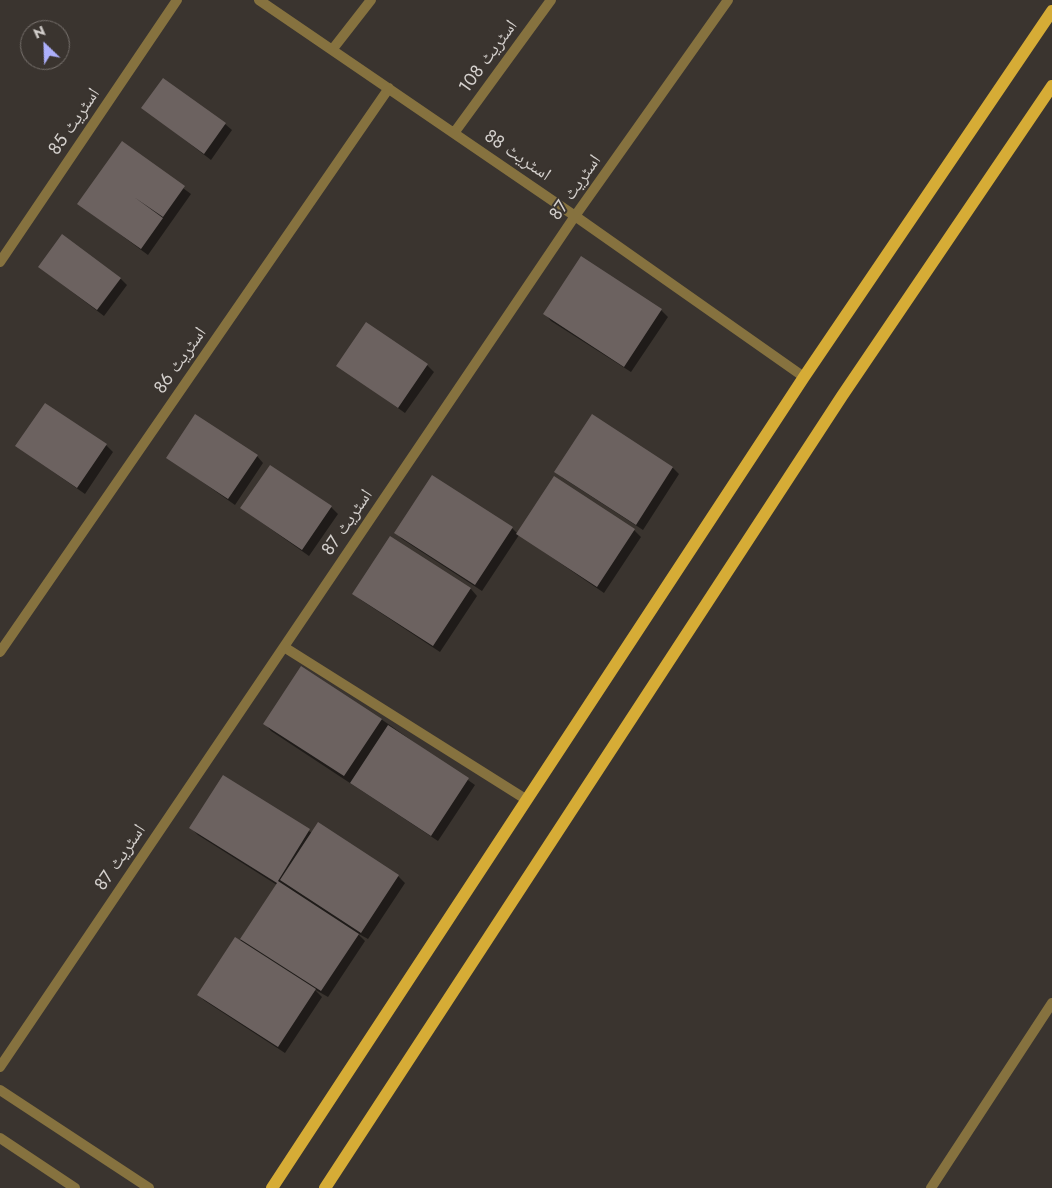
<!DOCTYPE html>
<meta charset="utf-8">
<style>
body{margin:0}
#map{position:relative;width:1052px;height:1188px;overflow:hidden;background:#3a342f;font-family:Jost,sans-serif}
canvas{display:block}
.north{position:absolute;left:20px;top:20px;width:50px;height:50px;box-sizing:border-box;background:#3a342f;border:1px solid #78726e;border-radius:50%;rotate:336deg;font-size:14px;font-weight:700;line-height:20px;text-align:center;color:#d4d0cd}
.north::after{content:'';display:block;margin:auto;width:18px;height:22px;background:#acaffb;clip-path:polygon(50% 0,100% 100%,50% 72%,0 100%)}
</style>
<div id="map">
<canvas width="1052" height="1188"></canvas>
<div class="north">N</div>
</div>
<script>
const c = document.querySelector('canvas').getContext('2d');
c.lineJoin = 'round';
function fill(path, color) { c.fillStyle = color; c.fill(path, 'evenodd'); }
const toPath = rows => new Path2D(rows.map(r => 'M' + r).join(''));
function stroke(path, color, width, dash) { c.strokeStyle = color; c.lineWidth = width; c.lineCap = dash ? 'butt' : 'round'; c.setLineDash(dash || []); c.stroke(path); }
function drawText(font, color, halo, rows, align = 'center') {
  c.font = font + ' Jost,"Noto Naskh Arabic",sans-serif'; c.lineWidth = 4; c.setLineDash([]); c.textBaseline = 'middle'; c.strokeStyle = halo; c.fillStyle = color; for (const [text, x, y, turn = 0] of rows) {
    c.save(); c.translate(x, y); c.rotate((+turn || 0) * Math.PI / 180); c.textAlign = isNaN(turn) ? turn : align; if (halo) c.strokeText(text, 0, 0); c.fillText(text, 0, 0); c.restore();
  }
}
const shadow = toPath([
 [143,108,225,124,232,130,211,160],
 [122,143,191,194,148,255,79,204],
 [39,267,120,278,127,285,104,316],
 [661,310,668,317,631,372,551,321,545,314],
 [427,365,434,372,405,413,338,366],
 [593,416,673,468,679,474,643,530,563,478,556,472],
 [106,445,113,452,85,494,16,446],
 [257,456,263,463,235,505,167,457],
 [331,507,338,514,309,556,241,508],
 [512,528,517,533,634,530,641,537,604,593,519,535,482,591,402,539,395,532],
 [391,538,471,589,477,596,440,652,361,600,354,594],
 [381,719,475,785,438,841,271,731,265,724],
 [224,777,312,833,398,876,405,883,368,939,357,933,365,941,328,997,314,989,322,997,285,1053,205,1001,198,995,240,941,277,885,198,835,191,828]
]);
const building = toPath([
 [163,78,226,123,204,154,141,108],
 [122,141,185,186,163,217,134,197,163,218,141,249,77,204],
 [62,234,121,278,97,310,38,267],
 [581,256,662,309,624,367,543,314],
 [366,322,428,364,398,408,336,366],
 [45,403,107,444,77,488,15,446],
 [195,414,258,455,228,499,166,458],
 [592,414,673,467,636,525,554,472],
 [270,465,332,506,302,550,240,508],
 [432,475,513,527,475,585,394,533],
 [554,476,635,529,597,587,516,534],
 [390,536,471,588,433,646,352,594],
 [301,666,382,719,344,776,263,724],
 [388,725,469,778,431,836,350,783],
 [223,775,310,829,278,881,359,934,321,991,240,939,277,883,189,828],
 [318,822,399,875,361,933,280,880],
 [235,937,316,989,278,1047,197,995]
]);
const minor = toPath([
 [259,0,575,216,804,377],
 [332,50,371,0],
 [454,133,551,0],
 [0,262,177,0],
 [284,647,527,800],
 [0,652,389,88],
 [0,1067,575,216,728,0],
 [931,1188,1052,1003]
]);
const tertiary = toPath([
 [0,1090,149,1188],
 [0,1138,75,1188]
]);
const primary = toPath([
 [272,1188,804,377,1052,11],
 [325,1188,842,396,1052,86]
]);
const streetNames = [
 ["اسٹریٹ 108",489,57,-54],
 ["اسٹریٹ 85",75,122,-56],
 ["اسٹریٹ 88",517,156,34],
 ["اسٹریٹ 87",576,188,-55],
 ["اسٹریٹ 86",181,361,-55],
 ["اسٹریٹ 87",348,523,-56],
 ["اسٹریٹ 87",121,858,-56]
];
fill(shadow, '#0007');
fill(building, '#6c6260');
stroke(minor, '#86723f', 10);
stroke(tertiary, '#86723f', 10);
stroke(primary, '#d6ac36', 12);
drawText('18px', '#d4d0cd', '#3a342f', streetNames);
</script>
